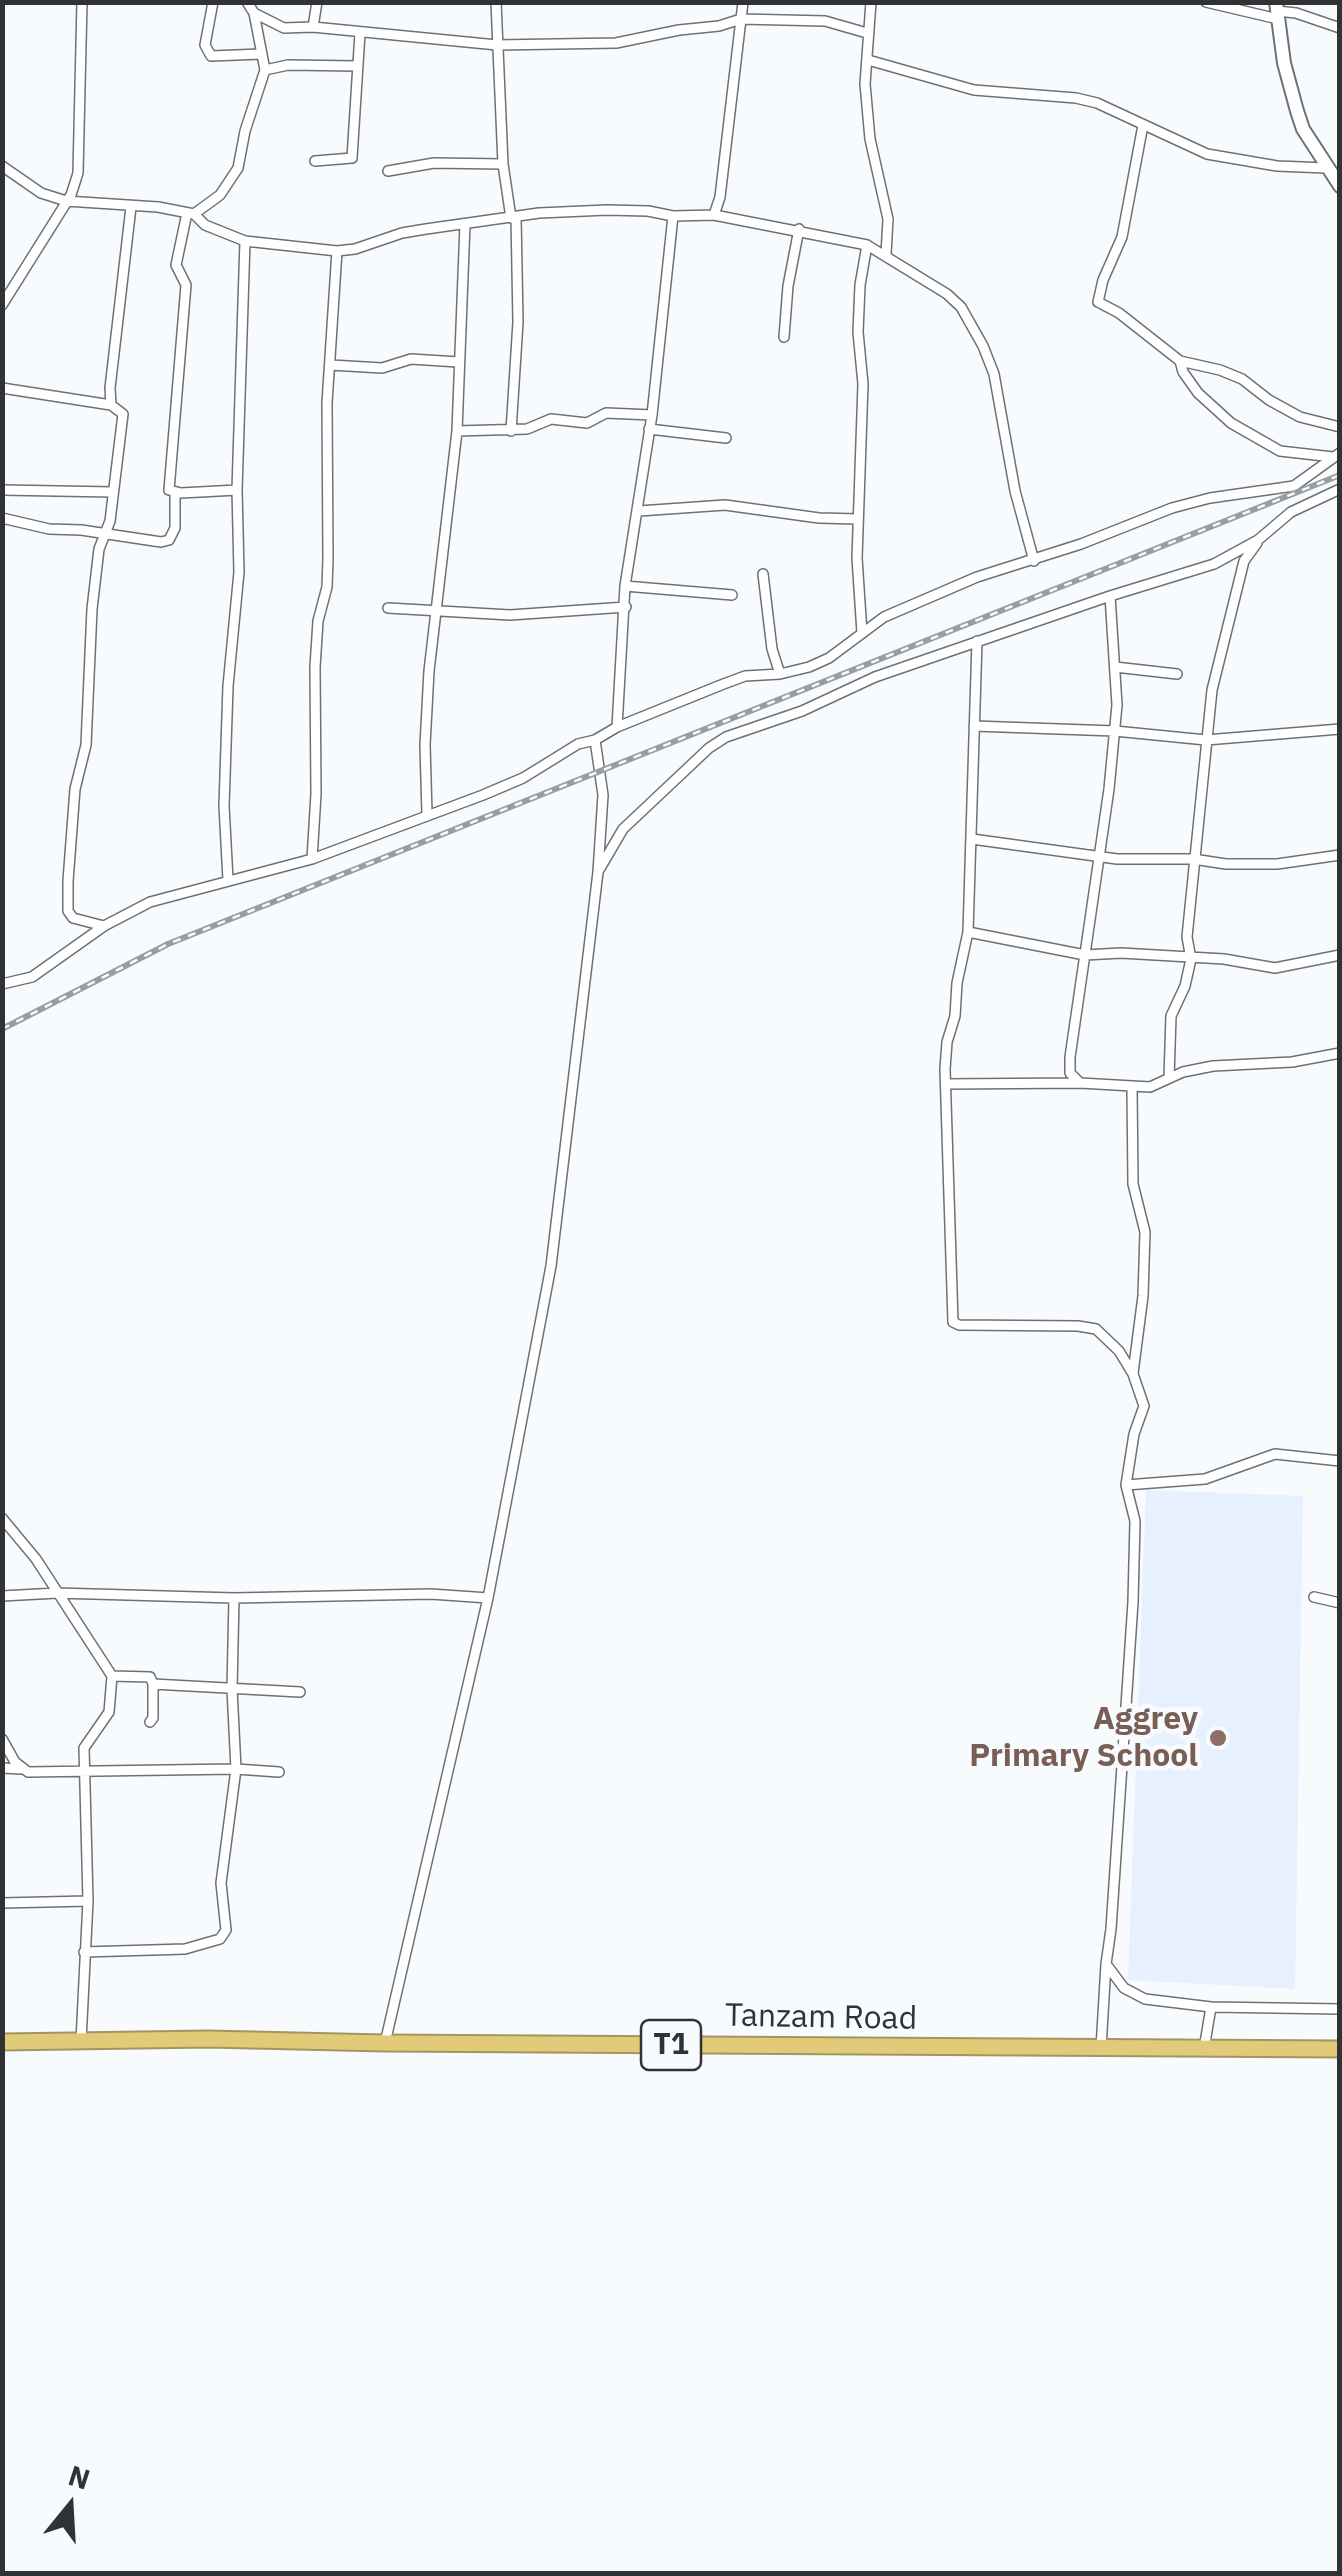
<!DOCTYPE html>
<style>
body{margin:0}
#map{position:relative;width:1342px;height:2576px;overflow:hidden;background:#f8fbfe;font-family:"IBM Plex Sans",sans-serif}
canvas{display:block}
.frame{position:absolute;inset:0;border:5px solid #303235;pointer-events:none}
.north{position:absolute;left:20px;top:2456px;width:100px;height:100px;-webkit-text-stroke:8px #f8fbfe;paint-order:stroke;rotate:18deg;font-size:28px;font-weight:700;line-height:40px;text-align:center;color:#303235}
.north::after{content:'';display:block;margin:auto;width:35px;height:45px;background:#303235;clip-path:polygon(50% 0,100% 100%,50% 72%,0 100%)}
</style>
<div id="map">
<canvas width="1342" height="2576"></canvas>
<div class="frame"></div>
<div class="north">N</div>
</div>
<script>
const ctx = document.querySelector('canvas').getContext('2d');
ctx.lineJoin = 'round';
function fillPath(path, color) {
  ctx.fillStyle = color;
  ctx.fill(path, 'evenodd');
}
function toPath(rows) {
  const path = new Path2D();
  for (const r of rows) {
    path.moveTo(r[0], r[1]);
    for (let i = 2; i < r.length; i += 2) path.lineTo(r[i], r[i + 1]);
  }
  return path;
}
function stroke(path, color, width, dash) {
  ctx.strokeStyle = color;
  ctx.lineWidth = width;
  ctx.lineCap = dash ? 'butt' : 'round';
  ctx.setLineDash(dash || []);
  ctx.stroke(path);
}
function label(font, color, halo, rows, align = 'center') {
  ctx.font = font + ' "IBM Plex Sans",sans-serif';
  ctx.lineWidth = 10;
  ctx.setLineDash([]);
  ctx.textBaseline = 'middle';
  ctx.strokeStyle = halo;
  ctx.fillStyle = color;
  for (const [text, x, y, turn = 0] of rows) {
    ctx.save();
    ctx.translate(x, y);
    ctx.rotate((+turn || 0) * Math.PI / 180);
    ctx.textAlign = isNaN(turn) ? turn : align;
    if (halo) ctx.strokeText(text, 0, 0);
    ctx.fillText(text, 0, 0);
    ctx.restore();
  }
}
const built = toPath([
 [1146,1490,1303,1496,1295,1989,1128,1980]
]);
const street = toPath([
 [213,2,205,45,211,56,261,54],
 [247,2,254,13,284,28,313,27,497,45,616,43,679,30,719,26,741,19,825,21,867,33],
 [496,2,503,164,511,218],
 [871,2,865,84,870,139,888,219,886,254],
 [1206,2,1278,19],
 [1277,11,1296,13,1340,28],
 [313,27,317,2],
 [868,60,974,90,1076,98,1097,103,1207,154,1277,166,1326,168],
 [265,70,288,65,357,66],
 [1143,125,1122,237,1103,280,1098,302,1119,313,1180,361,1220,370,1242,379,1269,400,1300,417,1340,427],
 [315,161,352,158,360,33],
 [2,166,41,193,66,201,158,207,194,214,205,225,245,241,337,251,355,249,402,233,426,229,539,213,607,210,648,211,673,216,714,215,867,245,947,294,961,307,983,346,994,374,1015,491,1034,561],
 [388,171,434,163,503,164],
 [187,213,176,265,186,285,169,490,181,493,237,490],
 [194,214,220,195,238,168,245,131,265,70,254,13],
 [714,215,720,197,743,2],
 [2,305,71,195,78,173,82,2],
 [784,337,788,286,799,229],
 [1180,361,1183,372,1198,393,1231,423,1280,451,1333,457],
 [331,365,382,368,411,359,458,362],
 [2,388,111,405],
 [649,429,726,438],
 [457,431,527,429,551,419,587,423,606,413,652,415],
 [511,431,518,322,516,217],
 [2,490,113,492],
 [639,511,725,505,819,518,858,519],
 [2,518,49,529,81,530,161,542,169,540,175,528,175,492],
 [763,574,772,649,780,674],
 [625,586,732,595],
 [388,608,510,615,626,607],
 [862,633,857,558,863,384,858,332,860,285,867,245],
 [977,641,968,932,957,983,955,1016,947,1042,945,1069,953,1322,959,1325,1078,1326,1096,1329,1119,1351,1133,1374,1144,1406,1134,1434,1126,1485,1135,1521,1133,1602,1111,1929,1106,1964,1124,1988,1145,1999,1211,2007,1340,2009],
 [1115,667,1177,674],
 [974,726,1115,731,1206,740,1340,729],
 [617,727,625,586,652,415,673,216],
 [427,814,425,745,429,671,457,431,465,224],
 [972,839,1117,859,1193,859,1226,864,1277,864,1340,855],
 [312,859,316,794,315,667,318,621,327,587,328,559,327,403,337,251],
 [599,870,623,829,709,748,726,737,802,711,875,677,1110,596,1214,564,1258,540,1291,512,1340,489],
 [228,880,224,806,228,686,239,572,237,490,245,241],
 [104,926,73,918,68,911,68,881,75,789,86,745,92,609,99,549,110,521,123,414,111,405,110,388,131,207],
 [968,932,1085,955,1121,953,1224,959,1275,968,1340,955],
 [2,984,32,977,104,926,150,902,312,859,483,795,523,778,578,744,595,740,617,727,721,685,745,676,780,674,809,667,829,658,884,617,977,577,1081,544,1172,508,1210,498,1294,486,1340,453],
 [1169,1078,1171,1016,1185,986,1191,959,1187,937,1212,690,1244,561,1257,543],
 [1080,1083,1070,1073,1070,1057,1109,789,1117,705,1110,596],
 [946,1084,1080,1083,1150,1087,1183,1072,1213,1066,1292,1062,1340,1053],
 [1132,1088,1133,1184,1145,1232,1143,1296,1133,1373],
 [1126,1485,1205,1479,1275,1454,1340,1461],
 [2,1518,36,1559,112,1676,109,1712,84,1748,88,1901,81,2041],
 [2,1596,57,1593,234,1598,431,1594,488,1598],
 [1314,1597,1340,1603],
 [112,1676,150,1677,153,1684,153,1718,150,1722],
 [153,1684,300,1692],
 [2,1739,15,1762,28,1772,236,1769,279,1772],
 [2,1768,21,1769],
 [2,1903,88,1901],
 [84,1952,185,1949,220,1939,226,1930,221,1883,236,1769,232,1689,234,1598],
 [385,2043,488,1598,551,1266,598,872,603,795,595,740],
 [1101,2048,1106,1964],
 [1204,2049,1211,2007]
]);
const secondary = toPath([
 [1276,2,1284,63,1297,111,1303,129,1340,186]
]);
const highway = toPath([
 [2,2042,208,2039,385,2043,1340,2049]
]);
const rail = toPath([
 [2,1029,168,944,1340,475]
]);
const markers = [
 [1218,1738,10,"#8d6e63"]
];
const shields = [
 [671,2045,60]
];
const shieldNames = [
 ["T1",671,2045]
];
const educationNames = [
 ["Aggrey",1198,1720],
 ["Primary School",1198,1757]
];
const streetNames = [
 ["Tanzam Road",821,2018,1]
];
fillPath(built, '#e6f0fe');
stroke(street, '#6c7177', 12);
stroke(secondary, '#6c7177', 16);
stroke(highway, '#a39561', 19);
stroke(street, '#fff', 9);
stroke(secondary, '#fff', 12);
stroke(highway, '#e1ca78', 15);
stroke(rail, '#9a9da0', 6);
stroke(rail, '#f8fbfe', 2.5, [8]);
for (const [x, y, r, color] of markers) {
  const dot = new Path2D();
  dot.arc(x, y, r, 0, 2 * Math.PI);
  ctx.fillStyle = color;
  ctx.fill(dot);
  stroke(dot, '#f8fbfe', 4);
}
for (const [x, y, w] of shields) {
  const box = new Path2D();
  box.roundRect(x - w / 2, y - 25, w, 50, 8);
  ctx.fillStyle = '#f8fbfe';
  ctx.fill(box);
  stroke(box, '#303235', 2.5);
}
label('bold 30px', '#303235', null, shieldNames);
label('bold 32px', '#785e54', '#f8fbfe', educationNames, 'right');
label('32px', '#303235', '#f8fbfe', streetNames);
</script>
